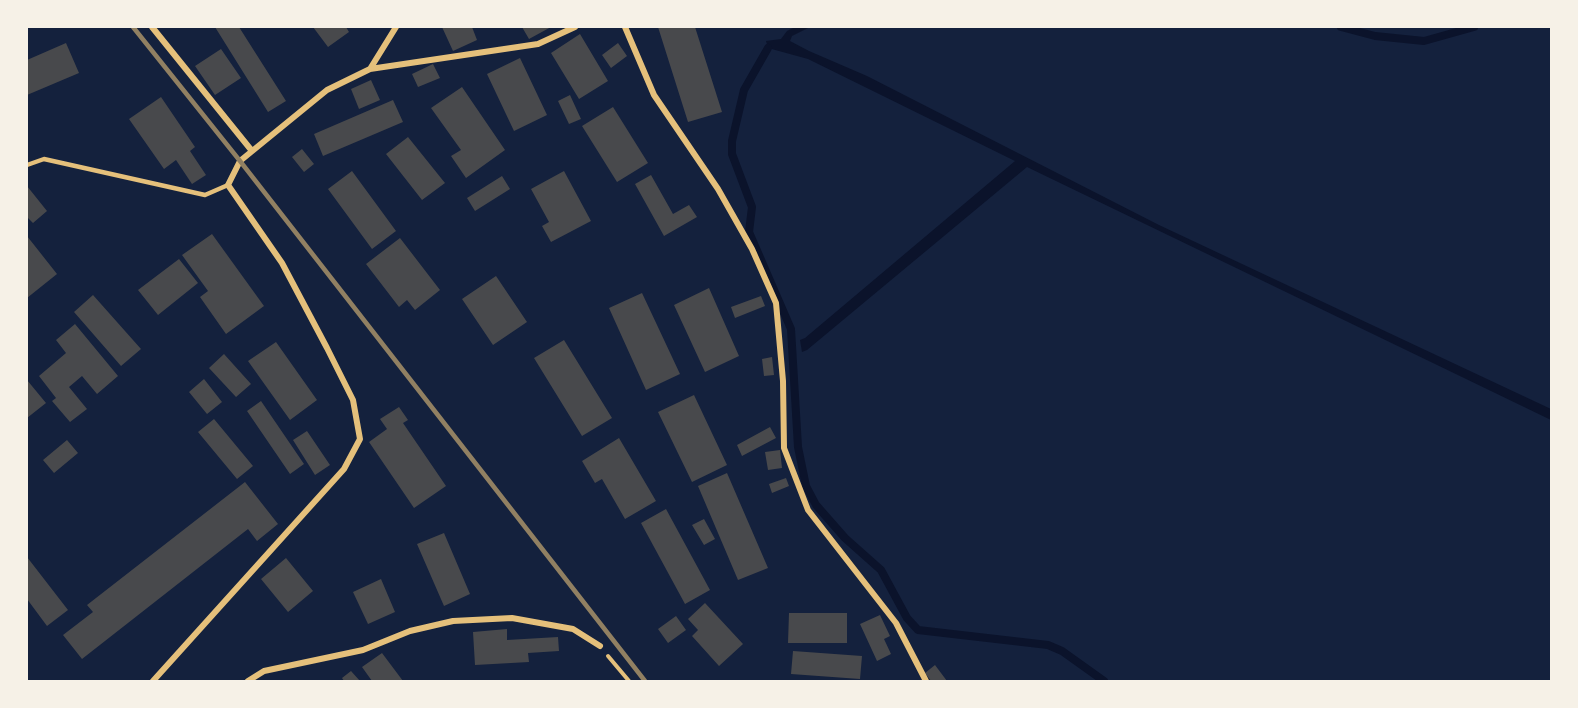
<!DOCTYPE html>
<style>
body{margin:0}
#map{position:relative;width:1578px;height:708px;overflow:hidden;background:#14213d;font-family:"Asap Condensed",sans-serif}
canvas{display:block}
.frame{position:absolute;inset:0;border:28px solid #f6f1e7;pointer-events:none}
</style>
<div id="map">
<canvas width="1578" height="708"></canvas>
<div class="frame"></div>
</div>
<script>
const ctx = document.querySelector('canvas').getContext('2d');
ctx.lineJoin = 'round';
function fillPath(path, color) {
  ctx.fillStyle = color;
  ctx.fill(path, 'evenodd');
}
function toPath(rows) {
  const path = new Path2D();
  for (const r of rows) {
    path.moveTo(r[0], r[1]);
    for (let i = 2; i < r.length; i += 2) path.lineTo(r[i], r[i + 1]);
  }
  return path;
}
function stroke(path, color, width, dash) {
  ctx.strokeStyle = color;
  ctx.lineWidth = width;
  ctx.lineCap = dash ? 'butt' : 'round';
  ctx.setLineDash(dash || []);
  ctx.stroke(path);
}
const water = toPath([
 [795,27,810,27,792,36,790,41,809,51,867,76,1159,225,1551,409,1551,420,1027,167,807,350,802,352,800,340,805,338,1015,161,808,59,768,48,766,41,781,39,787,31]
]);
const stream = toPath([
 [1341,27,1375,36,1424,41,1474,27],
 [768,48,744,90,732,141,732,154,752,207,749,232,791,329,798,447,806,486,816,505,845,538,881,570,907,618,918,630,1048,645,1062,651,1104,681]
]);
const building = toPath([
 [215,27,239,27,286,101,268,112],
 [313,27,346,27,349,32,328,47],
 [442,27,472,27,477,40,453,51],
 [522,27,551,27,529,39],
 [658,27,695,27,722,112,688,122],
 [580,34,608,81,579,99,551,53],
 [66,43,79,73,27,95,27,60],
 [618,43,627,56,611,68,602,55],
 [221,49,241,78,215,95,195,66],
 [520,58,547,115,514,131,487,74],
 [433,64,440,78,418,87,412,74],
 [371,80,380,100,359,109,351,89],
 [462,87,505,150,466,178,451,156,461,150,431,108],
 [570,95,581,119,569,124,558,101],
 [161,97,195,147,190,151,206,175,192,184,176,160,164,169,129,119],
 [393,100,403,122,323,156,314,134],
 [613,107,648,163,617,182,582,126],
 [408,137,445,183,422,200,386,154],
 [302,149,314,164,304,172,292,157],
 [352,171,396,231,372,249,328,189],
 [564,171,591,221,551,242,542,226,549,222,531,189],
 [651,175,673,214,689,205,697,217,664,236,635,184],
 [502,176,510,189,475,211,467,198],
 [27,186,47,211,33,223,27,217],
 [212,234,264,306,226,334,200,297,208,291,182,255],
 [27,236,57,274,27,298],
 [400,238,440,290,415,310,407,300,399,307,366,264],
 [179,259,198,283,158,315,138,290],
 [496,276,527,322,493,345,462,299],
 [709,288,739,356,705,372,674,305],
 [642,293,680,374,646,390,609,308],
 [93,295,141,349,121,366,74,312],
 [761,296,765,306,735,318,731,307],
 [75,324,118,376,97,394,82,376,69,387,87,409,70,422,52,401,56,398,39,376,66,353,56,340],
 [564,340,612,418,582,436,534,358],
 [276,342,317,400,290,420,248,361],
 [224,354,251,384,236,397,209,368],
 [772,357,774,375,764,376,762,359],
 [204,379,222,402,207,414,189,392],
 [27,380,46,403,27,418],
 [694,395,727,465,692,482,658,412],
 [261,401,304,464,290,474,247,411],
 [399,407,408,420,403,423,446,486,414,508,369,442,387,429,380,419],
 [214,419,253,466,237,479,198,432],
 [770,427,776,438,742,456,737,445],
 [307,431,330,465,315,475,293,440],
 [619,438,656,501,625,519,602,479,595,483,582,461],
 [67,440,78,453,54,473,43,460],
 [780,450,782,468,768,470,765,452],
 [727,473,768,568,738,580,698,486],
 [786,478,789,486,772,493,769,484],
 [245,482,278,524,257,541,248,529,82,659,63,635,93,612,87,605],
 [666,509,710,590,685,604,641,523],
 [704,519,715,539,704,545,692,525],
 [444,533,470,594,444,606,417,544],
 [27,557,68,610,47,626,27,599],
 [286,558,313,591,288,612,261,579],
 [381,579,395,612,368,624,353,592],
 [705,603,743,644,719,666,692,636,698,630,688,619],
 [789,613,847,613,847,643,788,643],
 [880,615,890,636,884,639,891,654,877,661,860,624],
 [676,616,686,630,668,643,658,629],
 [507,629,507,640,558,637,559,651,528,653,529,662,475,665,473,632],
 [793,651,862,656,860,679,791,674],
 [382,653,403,681,372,681,362,667],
 [935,665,947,681,931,681,925,673],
 [351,671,360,681,344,681,342,678]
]);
const path = toPath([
 [608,656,629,681]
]);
const service = toPath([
 [27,165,44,159,205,195,228,185]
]);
const minor = toPath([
 [152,27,252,151],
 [625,27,654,95,718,189,752,249,776,303,783,381,784,448,808,510,896,623,926,681],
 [370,69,396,27],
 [153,681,344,469,360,439,353,400,327,348,282,263,228,185,240,161,327,90,370,69,538,44,575,27],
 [248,681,264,671,363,650,410,631,453,621,512,618,573,629,600,646]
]);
const rail = toPath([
 [133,27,240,161,645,681]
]);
fillPath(water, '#0b132b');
stroke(stream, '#0b132b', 8);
fillPath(building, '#48494c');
stroke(path, '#e5c07b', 4);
stroke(service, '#e5c07b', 4.5);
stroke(minor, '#e5c07b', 6);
stroke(rail, '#918062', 4.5);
</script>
